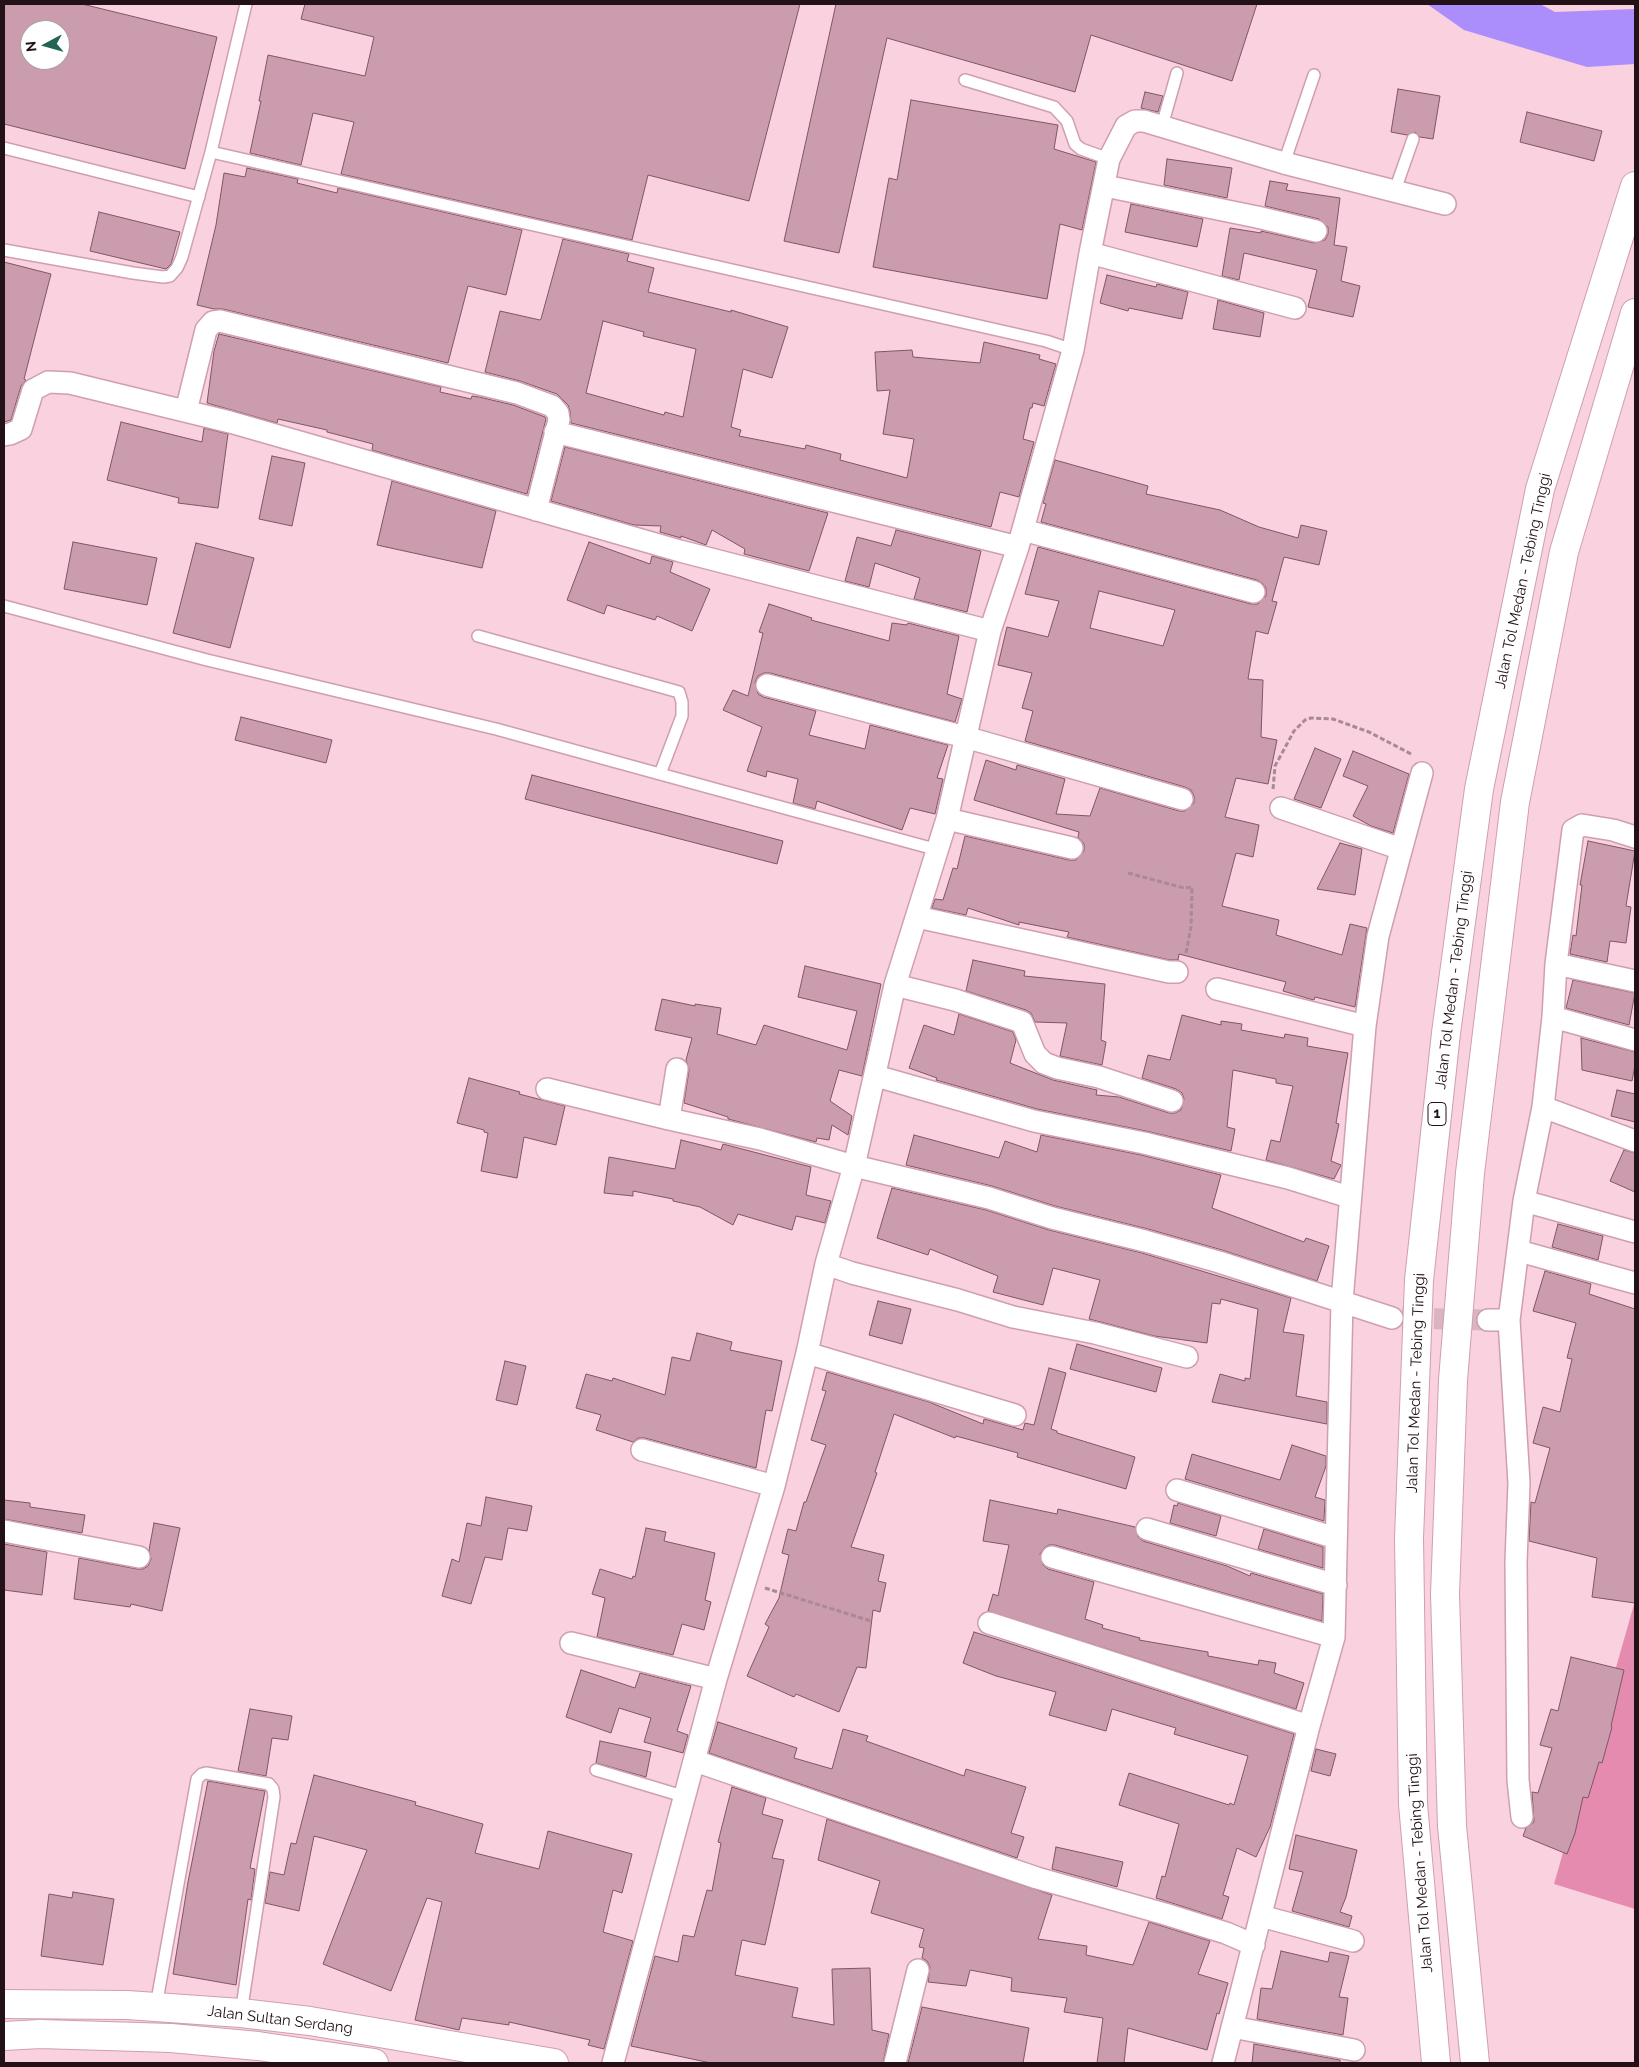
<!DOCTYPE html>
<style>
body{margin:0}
#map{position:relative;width:1639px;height:2067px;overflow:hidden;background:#f9d1df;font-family:Raleway,sans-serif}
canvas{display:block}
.frame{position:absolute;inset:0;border:5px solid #221117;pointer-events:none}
.north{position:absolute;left:20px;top:20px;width:50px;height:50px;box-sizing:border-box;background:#fff;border:1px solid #a7a0a2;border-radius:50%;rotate:264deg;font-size:14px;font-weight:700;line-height:20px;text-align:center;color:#221117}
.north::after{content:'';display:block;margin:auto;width:18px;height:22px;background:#226555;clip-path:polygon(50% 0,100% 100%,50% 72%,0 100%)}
</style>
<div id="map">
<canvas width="1639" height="2067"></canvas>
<div class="frame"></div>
<div class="north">N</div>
</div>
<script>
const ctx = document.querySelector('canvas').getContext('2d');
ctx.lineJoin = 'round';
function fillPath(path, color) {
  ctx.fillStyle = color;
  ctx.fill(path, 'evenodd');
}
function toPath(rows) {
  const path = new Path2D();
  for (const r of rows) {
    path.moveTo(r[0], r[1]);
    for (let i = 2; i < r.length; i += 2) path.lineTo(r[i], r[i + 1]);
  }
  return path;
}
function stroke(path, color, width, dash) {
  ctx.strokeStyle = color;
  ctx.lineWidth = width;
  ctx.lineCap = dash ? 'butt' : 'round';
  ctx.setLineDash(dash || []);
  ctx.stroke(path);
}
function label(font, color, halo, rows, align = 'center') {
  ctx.font = font + ' Raleway,sans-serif';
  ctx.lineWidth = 4;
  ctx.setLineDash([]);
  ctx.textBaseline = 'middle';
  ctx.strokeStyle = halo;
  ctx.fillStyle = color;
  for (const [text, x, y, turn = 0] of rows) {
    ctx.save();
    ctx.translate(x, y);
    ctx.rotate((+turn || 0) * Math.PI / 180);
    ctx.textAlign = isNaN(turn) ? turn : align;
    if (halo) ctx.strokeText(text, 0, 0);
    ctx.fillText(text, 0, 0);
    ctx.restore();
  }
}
const green = toPath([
 [1635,1601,1635,1909,1554,1884]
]);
const water = toPath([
 [1427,4,1540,4,1555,12,1635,9,1635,64,1587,67,1464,30]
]);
const building = toPath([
 [4,4,82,4,217,37,185,169,4,124,4,4],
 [30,30,60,30,60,60,30,60,30,30],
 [305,4,800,4,749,201,648,175,632,240,341,174,354,122,313,113,301,165,250,153,261,101,259,101,268,55,365,76,374,37,301,19,305,4],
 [836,4,1257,4,1232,81,1091,35,1075,92,887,38,839,253,784,241,836,4],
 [1398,89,1440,96,1433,139,1420,137,1415,132,1407,135,1391,132,1398,89],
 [1145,92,1163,96,1158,112,1141,108,1145,92],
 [911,100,1058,125,1054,149,1096,162,1082,230,1060,224,1047,299,873,267,889,178,897,180,911,100],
 [1527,112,1602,131,1594,161,1520,142,1527,112],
 [1167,159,1232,168,1227,198,1164,185,1167,159],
 [247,168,298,179,297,183,337,193,338,188,522,230,506,295,468,286,448,363,223,309,214,309,197,305,216,225,224,173,245,177,247,168],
 [1270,181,1288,184,1286,190,1340,198,1334,245,1347,247,1341,281,1360,286,1353,317,1308,307,1317,270,1244,253,1239,280,1222,276,1230,228,1261,233,1261,231,1314,243,1325,240,1328,234,1328,227,1319,219,1265,206,1270,181],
 [1131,204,1203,219,1197,247,1125,232,1131,204],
 [99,212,180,232,171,264,166,269,90,251,99,212],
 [563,239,629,254,627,261,654,268,648,292,731,312,731,310,788,327,772,378,743,369,731,427,741,430,739,436,805,449,806,445,841,454,840,460,907,478,914,439,883,434,890,390,877,391,875,352,912,350,913,357,980,363,984,342,1040,355,1039,359,1056,364,1044,406,1033,403,1032,408,1030,408,1023,439,1034,442,1019,497,1000,492,991,527,571,423,570,411,568,405,557,394,520,381,485,372,500,311,540,320,541,319,563,239],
 [603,321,644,332,643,336,696,349,683,417,665,412,664,415,586,393,603,321],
 [4,262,51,274,24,379,26,380,21,386,11,420,4,422,4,262],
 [1107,275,1156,287,1157,284,1188,292,1182,319,1129,308,1128,311,1100,303,1107,275],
 [1218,300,1264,313,1260,337,1213,329,1218,300],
 [219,334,441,387,440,392,471,399,472,396,479,397,513,405,545,417,546,419,527,494,372,450,373,444,327,432,327,430,278,419,277,423,207,403,214,351,219,334],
 [121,422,202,442,204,428,228,434,218,508,178,503,179,498,107,480,121,422],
 [565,447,828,513,809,571,744,554,745,549,712,530,706,545,681,536,681,538,660,532,661,526,634,525,551,501,565,447],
 [272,456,305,463,292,526,259,519,272,456],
 [1055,460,1148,486,1146,494,1220,510,1259,527,1298,538,1301,525,1327,531,1319,565,1284,557,1272,601,1277,602,1268,634,1256,631,1248,679,1263,680,1261,737,1277,740,1268,784,1236,778,1225,817,1259,825,1253,857,1236,853,1222,906,1279,920,1276,935,1342,955,1350,924,1367,928,1355,1007,1315,997,1314,1000,1310,999,1283,991,1286,982,1179,954,1178,960,1170,960,1067,937,1069,932,1019,922,1019,925,968,908,966,915,932,908,935,899,943,900,953,868,957,869,965,836,1069,860,1076,860,1084,851,1084,844,1078,837,1079,832,974,800,986,760,1016,770,1017,765,1065,779,1056,814,1090,816,1100,788,1179,811,1185,811,1194,803,1194,796,1191,790,1185,787,1025,741,1033,711,1022,708,1032,673,998,665,1007,627,1048,637,1059,601,1025,594,1038,547,1251,604,1258,604,1266,596,1266,588,1262,583,1257,580,1041,522,1046,504,1043,503,1055,460],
 [1099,591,1175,610,1163,646,1090,628,1099,591],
 [392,481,496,511,482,568,377,545,392,481],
 [896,530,981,551,967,612,914,599,920,578,875,563,869,587,845,581,857,537,891,546,896,530],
 [73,542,157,558,147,605,64,589,73,542],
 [589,542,650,564,652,556,673,562,670,572,710,589,692,631,657,616,655,620,607,605,604,614,567,600,589,542],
 [196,543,254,558,230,648,173,633,196,543],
 [769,604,812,618,811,620,889,641,892,623,907,625,908,623,959,636,947,694,962,699,955,722,770,673,764,673,758,676,755,682,758,694,763,697,816,711,809,735,865,749,870,725,948,745,937,778,943,779,935,814,910,808,902,830,817,801,815,809,793,803,798,779,767,771,766,777,747,771,762,727,723,710,733,690,748,696,763,633,759,632,769,604],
 [241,717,332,740,326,763,235,740,241,717],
 [1315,748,1341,759,1321,808,1294,799,1315,748],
 [1353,751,1409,774,1393,833,1371,826,1353,816,1368,786,1343,776,1353,751],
 [532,775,783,841,777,864,525,799,532,775],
 [1588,841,1635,851,1626,906,1631,907,1626,943,1610,941,1607,962,1570,954,1573,935,1576,936,1582,885,1580,885,1588,841],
 [1340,843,1362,849,1355,895,1317,889,1340,843],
 [973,960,1025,971,1024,976,1105,984,1101,1040,1106,1042,1102,1065,1060,1056,1067,1023,1035,1022,1031,1013,1026,1010,966,991,973,960],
 [805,966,881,984,862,1076,839,1070,830,1101,852,1116,848,1135,832,1125,829,1140,817,1138,816,1142,728,1119,728,1117,684,1103,689,1070,686,1060,692,1038,655,1030,662,999,695,1006,695,1004,721,1008,717,1034,756,1045,764,1025,847,1050,857,1011,798,997,805,966],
 [1573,980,1635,993,1629,1025,1566,1008,1573,980],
 [959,1014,1013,1032,1016,1040,1010,1063,1053,1080,1097,1090,1096,1095,1119,1097,1169,1113,1175,1113,1181,1110,1184,1099,1182,1093,1176,1089,1142,1078,1148,1055,1170,1060,1182,1015,1221,1025,1221,1021,1242,1024,1241,1030,1284,1038,1285,1034,1308,1038,1307,1046,1348,1053,1336,1123,1339,1124,1331,1161,1341,1165,1334,1179,1266,1160,1271,1140,1280,1142,1293,1086,1276,1083,1276,1079,1233,1070,1227,1127,1235,1129,1231,1151,1146,1131,1037,1109,936,1080,937,1078,909,1068,924,1025,954,1035,959,1014],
 [1581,1038,1635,1052,1635,1065,1632,1081,1582,1070,1581,1038],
 [469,1078,520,1092,519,1094,565,1106,556,1145,524,1137,517,1178,481,1171,488,1133,484,1132,484,1130,457,1123,469,1078],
 [1617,1090,1635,1094,1635,1122,1611,1116,1617,1090],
 [914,1135,999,1158,1005,1141,1037,1152,1041,1135,1141,1155,1221,1175,1212,1208,1304,1242,1306,1238,1329,1246,1317,1281,1222,1250,1148,1229,1055,1206,992,1186,906,1165,914,1135],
 [681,1140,721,1150,723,1144,811,1167,806,1195,831,1201,825,1223,796,1216,792,1230,738,1214,733,1225,700,1207,673,1201,673,1199,633,1191,633,1196,604,1193,609,1157,675,1169,681,1140],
 [1624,1150,1635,1153,1635,1192,1610,1181,1624,1150],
 [892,1188,986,1210,1049,1230,1142,1253,1291,1298,1283,1332,1304,1335,1296,1396,1327,1402,1327,1424,1212,1402,1220,1374,1245,1381,1245,1378,1250,1379,1258,1309,1221,1299,1220,1304,1212,1303,1207,1343,1154,1336,1089,1319,1100,1280,1053,1268,1043,1305,993,1292,998,1276,930,1249,928,1255,877,1238,892,1188],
 [1558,1224,1603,1236,1598,1260,1552,1247,1558,1224],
 [1545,1271,1591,1284,1589,1294,1635,1309,1635,1603,1592,1597,1597,1558,1529,1541,1531,1502,1535,1503,1550,1448,1533,1443,1543,1407,1560,1412,1572,1359,1567,1358,1576,1323,1533,1311,1545,1271],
 [878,1301,911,1309,902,1344,869,1335,878,1301],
 [697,1333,732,1342,730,1350,782,1361,772,1411,766,1410,756,1468,645,1438,638,1438,633,1442,596,1430,601,1415,576,1408,586,1374,612,1381,613,1378,665,1395,672,1357,690,1361,697,1333],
 [1077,1344,1162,1368,1156,1392,1070,1369,1077,1344],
 [505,1361,526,1366,517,1405,496,1400,505,1361],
 [1049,1368,1066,1373,1051,1429,1057,1431,1057,1433,1135,1457,1126,1489,1017,1457,1018,1453,956,1436,955,1438,894,1414,875,1472,877,1473,851,1547,884,1555,878,1581,886,1583,880,1612,873,1610,866,1668,857,1667,839,1712,796,1694,794,1697,747,1676,769,1627,765,1624,779,1598,789,1555,782,1553,788,1529,796,1531,804,1502,806,1502,826,1445,811,1440,826,1391,822,1390,827,1372,929,1402,983,1424,984,1419,1023,1430,1025,1423,1034,1425,1049,1368],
 [1292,1445,1326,1456,1326,1466,1315,1497,1325,1500,1324,1521,1185,1479,1192,1454,1280,1480,1292,1445],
 [486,1497,532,1506,527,1531,508,1528,502,1560,485,1557,471,1604,442,1596,452,1559,459,1562,467,1523,481,1526,486,1497],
 [4,1500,30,1503,30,1507,85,1515,82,1533,4,1519,4,1500],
 [990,1500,1057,1514,1058,1509,1135,1527,1138,1537,1143,1541,1227,1566,1250,1576,1251,1573,1323,1594,1322,1621,1055,1545,1049,1545,1044,1548,1040,1554,1043,1565,1048,1569,1094,1582,1085,1619,1103,1625,1102,1628,1140,1638,1139,1640,1208,1652,1208,1656,1258,1665,1259,1660,1276,1663,1274,1673,1304,1683,1296,1709,988,1611,993,1594,998,1596,1009,1545,983,1541,990,1500],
 [1178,1503,1221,1516,1216,1536,1170,1523,1174,1505,1177,1506,1178,1503],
 [154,1523,180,1528,162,1611,131,1604,130,1607,74,1599,79,1558,137,1569,143,1569,148,1566,151,1559,149,1550,154,1523],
 [646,1528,666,1532,664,1541,715,1553,705,1600,711,1602,704,1630,682,1624,673,1655,597,1637,605,1598,592,1594,600,1569,632,1579,633,1576,635,1577,646,1528],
 [1264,1529,1323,1547,1323,1568,1258,1549,1264,1529],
 [4,1544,47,1552,42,1595,4,1590,4,1544],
 [974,1632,1294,1734,1270,1827,1256,1857,1237,1848,1223,1895,1229,1897,1222,1919,1156,1898,1162,1876,1165,1877,1179,1824,1119,1805,1129,1773,1229,1805,1230,1803,1234,1805,1248,1756,1174,1734,1176,1728,1112,1709,1106,1731,1049,1715,1056,1692,996,1676,963,1663,974,1632],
 [1571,1657,1624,1670,1611,1726,1612,1727,1602,1763,1599,1762,1588,1798,1583,1797,1575,1833,1567,1854,1523,1836,1526,1828,1534,1822,1532,1792,1538,1793,1552,1748,1540,1745,1551,1709,1558,1711,1571,1657],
 [581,1670,635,1688,640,1673,691,1686,677,1731,688,1735,683,1753,644,1742,651,1718,619,1708,611,1733,566,1717,581,1670],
 [250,1709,292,1716,288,1740,272,1738,266,1776,238,1771,250,1709],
 [718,1722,797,1748,794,1758,832,1769,843,1729,868,1736,866,1741,964,1776,966,1769,1026,1787,1011,1833,1024,1837,1017,1858,709,1753,718,1722],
 [600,1741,651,1752,646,1777,596,1763,600,1741],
 [1316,1749,1336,1754,1330,1776,1311,1771,1316,1749],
 [314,1775,416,1802,415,1805,483,1824,475,1853,539,1869,548,1831,632,1854,622,1893,613,1890,603,1932,633,1941,604,2049,588,2045,590,2040,509,2022,509,2025,462,2018,459,2030,415,2020,442,1902,427,1898,391,1991,323,1964,367,1850,314,1836,299,1911,265,1903,270,1872,284,1875,291,1843,296,1844,314,1775],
 [208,1781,265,1791,250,1868,255,1869,251,1900,248,1899,236,1985,173,1974,188,1882,208,1781],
 [732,1787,766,1798,762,1814,783,1820,772,1858,784,1860,765,1945,742,1940,735,1975,798,1988,792,2017,834,2025,832,1969,870,1968,872,2030,889,2034,883,2063,711,2063,631,2046,655,1956,678,1962,683,1935,694,1937,707,1890,712,1891,721,1843,718,1842,732,1787],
 [827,1819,1052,1895,1038,1939,1087,1946,1086,1955,1133,1965,1149,1922,1210,1941,1198,1974,1228,1983,1219,2014,1217,2013,1207,2050,1128,2028,1124,2063,1097,2063,1103,2018,1064,2012,1067,1998,1011,1991,1012,1978,970,1970,966,1986,928,1982,930,1967,927,1961,922,1958,924,1948,919,1947,924,1929,871,1913,880,1881,818,1860,827,1819],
 [1296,1835,1357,1850,1346,1897,1340,1912,1352,1916,1349,1927,1292,1911,1303,1872,1289,1869,1296,1835],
 [1056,1847,1123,1862,1117,1887,1052,1869,1056,1847],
 [73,1892,114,1899,103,1965,41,1956,49,1894,72,1898,73,1892],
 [1281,1951,1328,1962,1330,1952,1349,1956,1339,1997,1348,1998,1343,2035,1257,2019,1261,1988,1272,1989,1281,1951],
 [922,2007,1029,2028,1023,2063,908,2063,922,2007],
 [1254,2044,1340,2060,1340,2063,1252,2063,1254,2044]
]);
const streetTunnel = toPath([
 [1402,1318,1488,1320]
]);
const path = toPath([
 [1273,789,1275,766,1294,731,1305,720,1311,718,1333,719,1369,732,1413,755],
 [1128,873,1184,888,1192,887,1191,927,1186,953],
 [765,1588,871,1621]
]);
const lane = toPath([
 [965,80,1054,107,1067,121,1075,144,1081,149,1109,159],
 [1162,126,1177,73],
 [4,148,199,197],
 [211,152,1046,341,1073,350],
 [1284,163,1314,75],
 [1395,190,1413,139],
 [4,250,133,273,163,277,170,276,177,268,182,257,211,152,246,4],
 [4,606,207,660,496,729,660,774,682,716,682,702,679,692,478,636],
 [660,774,938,850],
 [596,1770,686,1797],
 [156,2006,197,1779,202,1774,206,1773,269,1784,273,1789,274,1797,241,2013]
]);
const street = toPath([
 [1105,186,1257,217,1316,231],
 [1090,253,1295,308],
 [186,411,206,330,213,322,220,321,517,393,552,406,558,413,559,420,536,510],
 [555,432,1018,547],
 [4,435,10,434,21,429,33,390,48,382,70,383,230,422,680,551,990,631],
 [1023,530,1254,592],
 [767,685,965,737,1182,799],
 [1281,808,1401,849],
 [947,819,1072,848],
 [917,917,1169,972,1177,972],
 [1556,964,1635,981],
 [895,985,955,1000,1022,1022,1035,1054,1044,1063,1057,1068,1099,1077,1172,1101],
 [1217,989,1365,1026],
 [1553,1017,1635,1040],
 [677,1069,669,1119,760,1139,854,1166,989,1198,1052,1218,1145,1241,1219,1262,1392,1318],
 [876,1076,1034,1121,1144,1143,1288,1178,1349,1197],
 [547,1089,669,1119],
 [1543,1107,1635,1141],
 [1524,1201,1635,1232],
 [1519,1251,1635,1283],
 [826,1264,852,1273,958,1300,1013,1317,1095,1333,1187,1357],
 [1488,1320,1509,1320],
 [807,1353,1015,1415],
 [642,1450,774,1486],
 [1177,1490,1336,1538],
 [1147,1529,1336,1585],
 [4,1531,139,1557],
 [1052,1557,1334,1637],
 [989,1623,1309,1726],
 [571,1643,716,1679],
 [695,1761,1037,1878,1165,1914,1226,1933,1254,1945],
 [1522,1817,1518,1780,1516,1562,1519,1483,1509,1320,1524,1201,1543,1107,1553,1017,1556,964,1573,830,1582,825,1613,830,1635,837],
 [1261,1916,1353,1941],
 [1232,2027,1354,2050],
 [613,2063,716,1679,774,1486,807,1353,826,1264,854,1166,895,985,947,819,990,631,1018,547,1073,350,1090,253,1109,159,1126,126,1135,121,1144,121,1284,163,1445,204],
 [895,2063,918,1970],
 [1223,2063,1309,1726,1334,1637,1342,1301,1365,1026,1378,936,1422,773]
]);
const highway = toPath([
 [4,2004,127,2005,241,2013,310,2021,554,2063],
 [4,2036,40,2034,171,2038,258,2046,374,2063],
 [1436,2063,1413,1804,1409,1538,1419,1280,1446,1033,1479,789,1540,489,1635,186],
 [1475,2063,1452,1826,1445,1594,1453,1380,1470,1173,1515,802,1564,552,1635,313]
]);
const shields = [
 [1437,1114,18]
];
const shieldNames = [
 ["1",1437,1114]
];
const streetNames = [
 ["Jalan Tol Medan - Tebing Tinggi",1523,581,-78],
 ["Jalan Tol Medan - Tebing Tinggi",1454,980,-83],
 ["Jalan Tol Medan - Tebing Tinggi",1416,1383,-88],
 ["Jalan Tol Medan - Tebing Tinggi",1420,1863,-94],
 ["Jalan Sultan Serdang",280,2020,7]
];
fillPath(green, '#e58bb0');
fillPath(water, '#ac8dfc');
fillPath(building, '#cb9cae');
stroke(building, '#805566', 1);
stroke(streetTunnel, '#d9b4c1', 21, [21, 11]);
stroke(lane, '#cf9fb1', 14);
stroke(street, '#cf9fb1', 24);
stroke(highway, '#cf9fb1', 30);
stroke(path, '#a88994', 3, [5, 2.5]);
stroke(lane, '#fff', 11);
stroke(street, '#fff', 21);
stroke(highway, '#fff', 28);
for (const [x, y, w] of shields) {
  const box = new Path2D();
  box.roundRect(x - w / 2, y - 11.5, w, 23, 4);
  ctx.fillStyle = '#fff';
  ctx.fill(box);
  stroke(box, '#221117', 1);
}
label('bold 14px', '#221117', null, shieldNames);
label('15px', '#221117', '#fff', streetNames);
</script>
